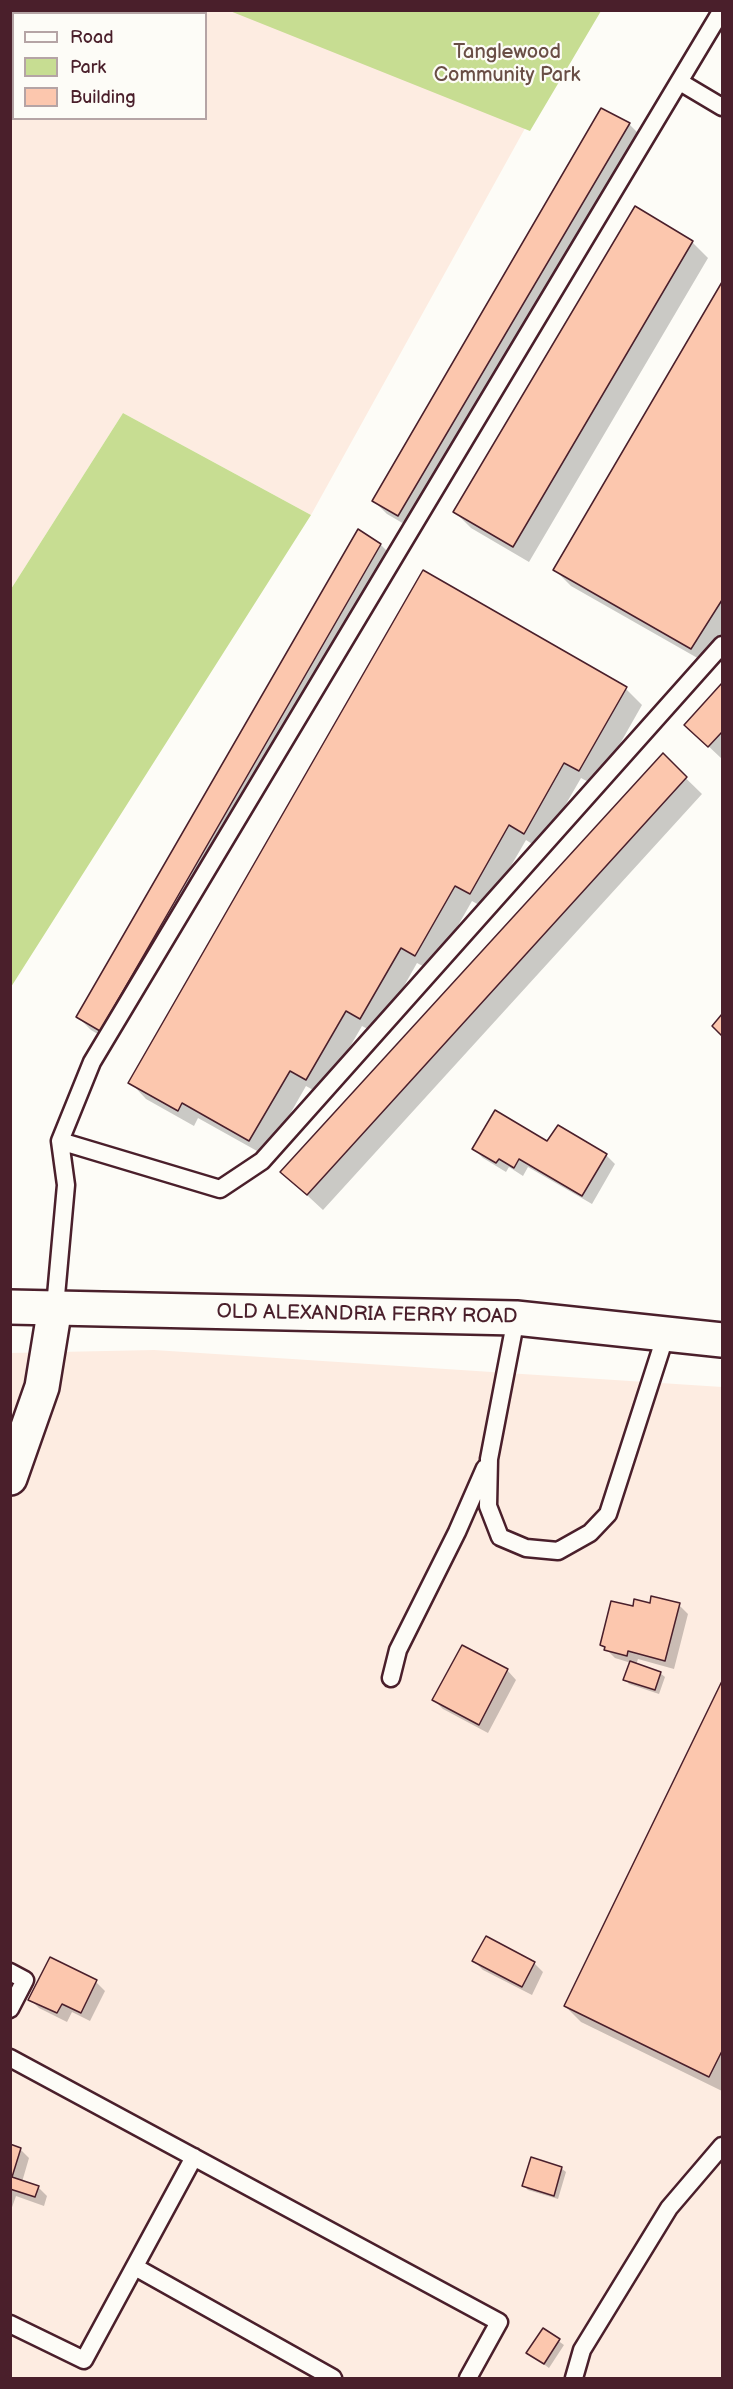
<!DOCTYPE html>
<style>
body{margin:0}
#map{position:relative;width:733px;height:2389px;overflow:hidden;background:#fdfcf7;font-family:"Balsamiq Sans",sans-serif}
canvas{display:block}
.frame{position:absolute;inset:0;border:12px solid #4a1f2b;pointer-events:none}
.legend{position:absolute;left:12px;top:12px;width:195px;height:108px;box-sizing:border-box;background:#fdfcf7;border:2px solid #b5a4a5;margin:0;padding:8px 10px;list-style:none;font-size:18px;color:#4a1f2b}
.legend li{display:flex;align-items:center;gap:12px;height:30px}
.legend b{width:30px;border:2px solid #b5a4a5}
</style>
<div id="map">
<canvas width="733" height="2389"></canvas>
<div class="frame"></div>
<ul class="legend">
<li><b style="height:8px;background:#fdfcf7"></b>Road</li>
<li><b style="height:16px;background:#c7dd92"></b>Park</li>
<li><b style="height:16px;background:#fcc7ae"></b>Building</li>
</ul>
</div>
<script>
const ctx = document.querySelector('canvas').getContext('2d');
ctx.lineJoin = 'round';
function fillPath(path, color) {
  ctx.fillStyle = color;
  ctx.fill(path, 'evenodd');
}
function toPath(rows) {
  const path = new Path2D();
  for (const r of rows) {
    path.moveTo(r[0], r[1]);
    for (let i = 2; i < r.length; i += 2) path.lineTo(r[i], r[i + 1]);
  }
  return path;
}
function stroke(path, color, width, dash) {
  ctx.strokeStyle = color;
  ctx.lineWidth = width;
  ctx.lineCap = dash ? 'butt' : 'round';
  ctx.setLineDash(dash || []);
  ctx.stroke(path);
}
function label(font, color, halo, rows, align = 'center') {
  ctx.font = font + ' "Balsamiq Sans",sans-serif';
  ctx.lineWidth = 4.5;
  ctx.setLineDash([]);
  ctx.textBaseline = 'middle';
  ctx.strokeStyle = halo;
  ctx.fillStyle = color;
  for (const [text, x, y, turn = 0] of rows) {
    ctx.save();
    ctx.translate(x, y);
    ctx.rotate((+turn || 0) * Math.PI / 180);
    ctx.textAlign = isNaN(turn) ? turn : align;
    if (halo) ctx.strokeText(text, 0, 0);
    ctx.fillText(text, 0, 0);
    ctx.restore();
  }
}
const built = toPath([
 [11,11,324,11,549,85,311,515,123,413,11,589],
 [14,14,206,14,206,118,14,118],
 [154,1350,722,1387,722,2378,11,2378,10,1353]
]);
const green = toPath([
 [230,11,601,11,530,131],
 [123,413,311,515,11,987,11,589]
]);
const shadow = toPath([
 [629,124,642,137,411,528,387,514,374,501],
 [692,242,708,258,529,562,471,528,455,512],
 [722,284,722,641,708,664,571,586,555,570],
 [358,532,381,545,394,558,113,1043,91,1030,78,1017],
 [424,572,626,689,642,705,596,786,581,778,540,849,526,840,486,909,472,901,432,971,417,963,377,1034,362,1026,322,1095,306,1086,266,1156,198,1118,194,1126,146,1099,130,1082],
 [722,685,722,759,686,725],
 [663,756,702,794,323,1210,282,1172],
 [548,1143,606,1155,615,1164,592,1204,528,1167,523,1176,509,1167,506,1172,483,1158,474,1149],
 [651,1605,679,1605,688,1614,674,1669,638,1659,636,1665,660,1673,665,1677,659,1694,629,1684,625,1679,631,1663,615,1658,602,1645,634,1608],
 [507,1670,516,1680,488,1733,443,1709,434,1700],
 [722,1684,722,2091,581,2022,565,2006],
 [474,1961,534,1963,543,1972,532,1995,483,1970],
 [96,1982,105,1991,90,2021,72,2012,67,2022,39,2008,30,1999],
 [10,2146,20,2149,29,2158,22,2182,38,2187,47,2196,44,2206,16,2196,10,2213],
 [561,2168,566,2172,558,2199,528,2190,524,2186],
 [543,2330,564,2345,549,2368,528,2353]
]);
const building = toPath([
 [601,108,630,123,398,516,372,501,601,108],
 [635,206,693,241,513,547,453,512,635,206],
 [722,282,722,600,691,649,553,570,722,282],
 [358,529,381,544,100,1031,76,1017,358,529],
 [423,570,627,687,579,771,564,763,524,834,509,825,470,894,455,886,415,956,401,948,360,1019,346,1011,306,1080,290,1071,249,1141,182,1103,178,1111,128,1083,423,570],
 [722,683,722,732,708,747,684,725,722,683],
 [663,753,687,777,307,1195,280,1172,663,753],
 [722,1014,722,1036,712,1026,722,1014],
 [495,1110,547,1141,558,1125,607,1154,582,1196,519,1159,514,1168,499,1159,496,1163,472,1149,495,1110],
 [651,1596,680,1603,665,1661,628,1651,627,1656,604,1650,605,1647,600,1645,611,1601,633,1606,634,1599,650,1603,651,1596],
 [462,1645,508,1669,479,1725,432,1700,462,1645],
 [630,1661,661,1672,655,1690,623,1680,630,1661],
 [722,1681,722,2051,709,2077,564,2006,722,1681],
 [486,1936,535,1962,522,1987,472,1961,486,1936],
 [50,1957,97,1980,81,2013,62,2004,57,2013,28,2000,50,1957],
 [10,2144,21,2148,12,2177,39,2186,35,2197,10,2189,10,2144],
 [531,2157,562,2167,554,2196,522,2186,531,2157],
 [543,2328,560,2339,544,2364,526,2353,543,2328]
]);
const lane = toPath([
 [680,82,722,107],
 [60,1141,220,1189,262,1161,722,645],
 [55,1307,66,1185,60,1141,92,1062,722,10],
 [516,1318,489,1459,488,1506,500,1537,526,1548,558,1551,590,1533,608,1514,666,1334],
 [391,1678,398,1650,457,1532,485,1468],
 [10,1972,25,1980,10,2009],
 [10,2058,499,2322,468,2378],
 [135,2267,333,2378],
 [10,2324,84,2360,194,2157],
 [574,2378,582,2350,669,2208,722,2146]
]);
const street = toPath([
 [10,1478,42,1387,55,1307]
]);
const secondary = toPath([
 [10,1307,516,1318,722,1340]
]);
const parkNames = [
 ["Tanglewood",507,53],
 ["Community Park",507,76]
];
const streetNames = [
 ["OLD ALEXANDRIA FERRY ROAD",367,1315,1]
];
fillPath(built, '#fdece1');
fillPath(green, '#c7dd92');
fillPath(shadow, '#0003');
fillPath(building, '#fcc7ae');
stroke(building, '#4a1f2b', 1.5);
stroke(lane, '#4a1f2b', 21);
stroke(street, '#4a1f2b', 38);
stroke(secondary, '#4a1f2b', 38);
stroke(lane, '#fdfcf7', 16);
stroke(street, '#fdfcf7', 33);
stroke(secondary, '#fdfcf7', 33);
label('20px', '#694e45', '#fdfcf7', parkNames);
label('20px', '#4a1f2b', '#fdfcf7', streetNames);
</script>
